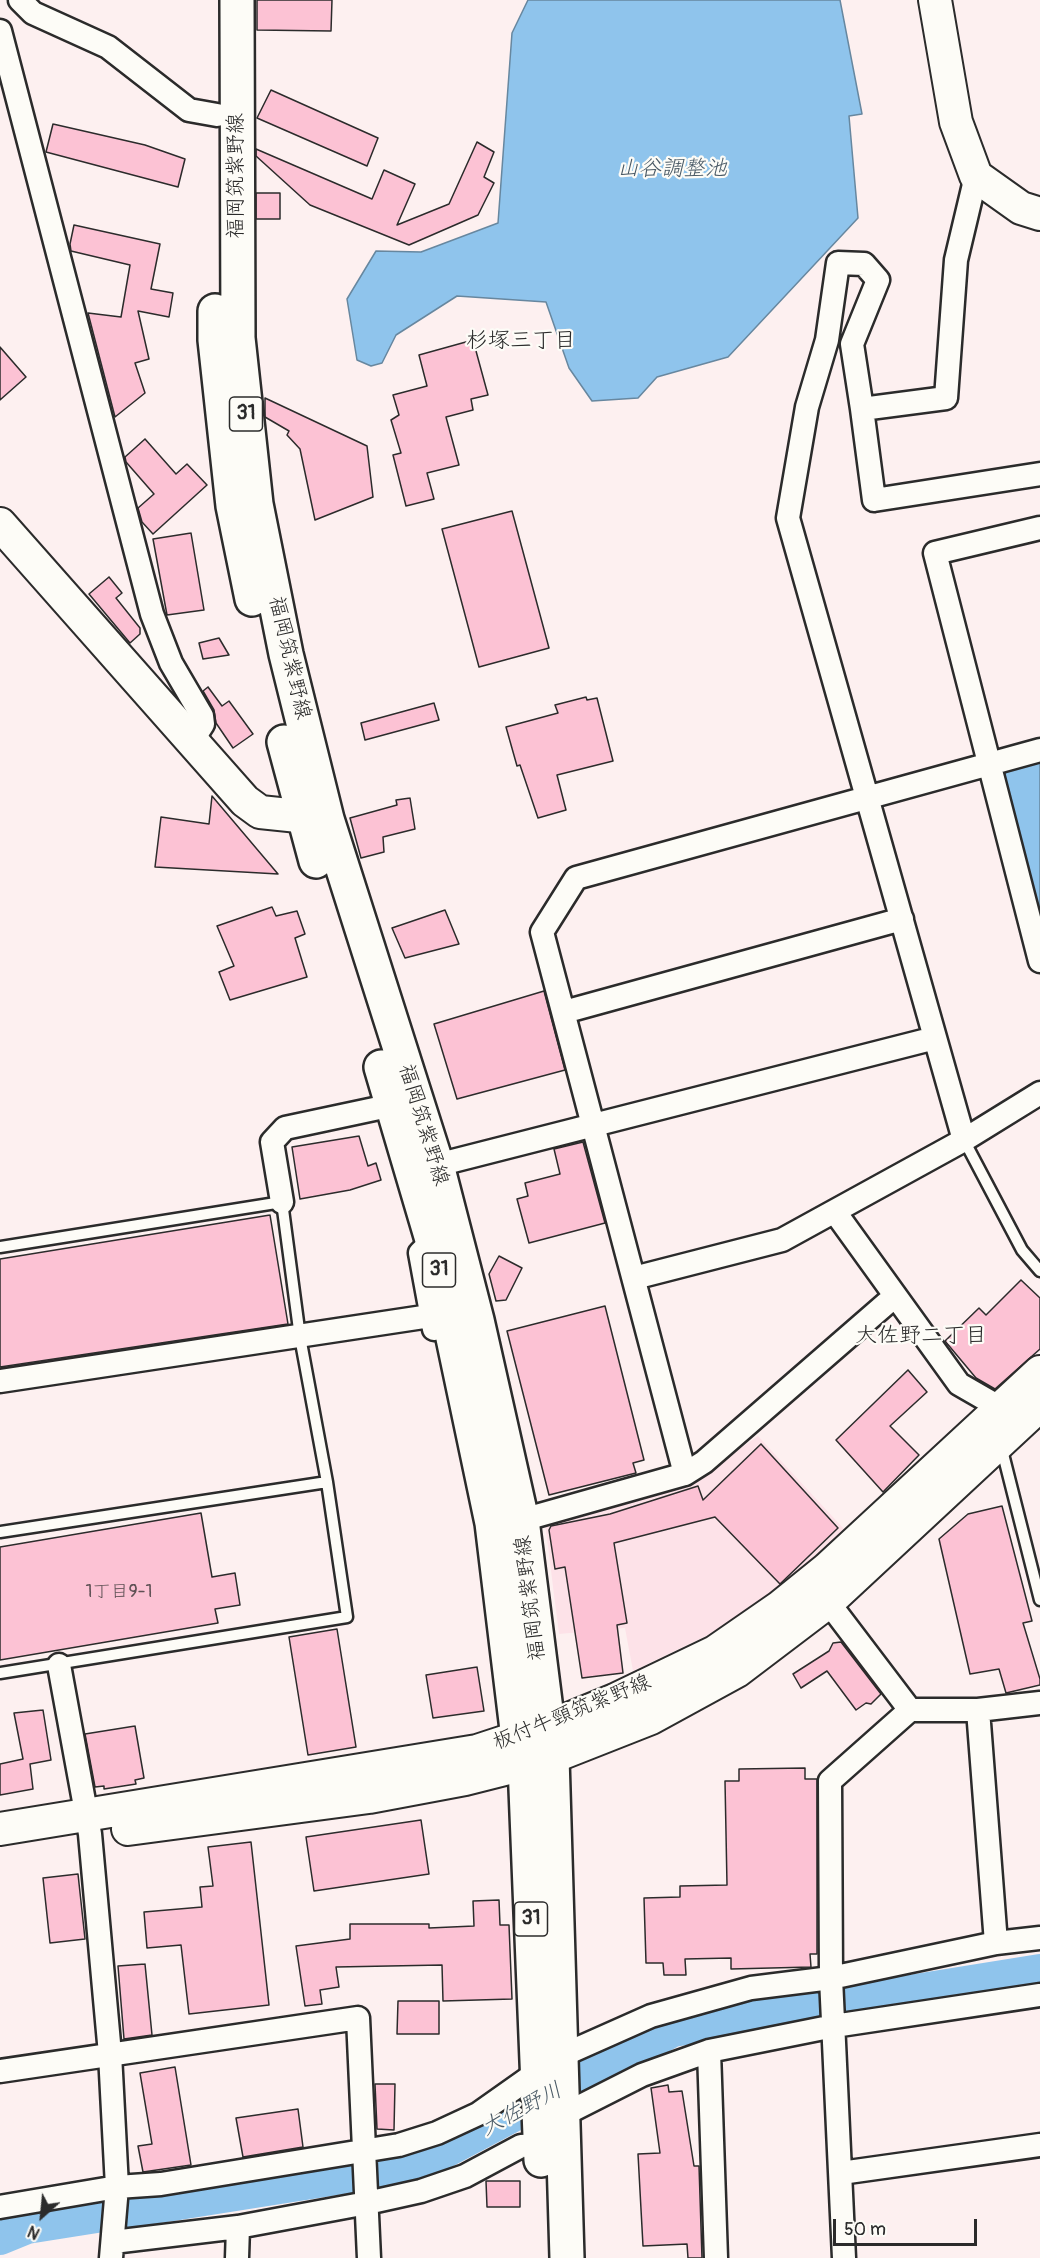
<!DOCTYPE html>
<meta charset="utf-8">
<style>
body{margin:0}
#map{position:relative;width:1040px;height:2258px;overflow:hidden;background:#fdf0f0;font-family:Pangolin,sans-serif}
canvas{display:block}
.north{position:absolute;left:12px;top:2186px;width:60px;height:60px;-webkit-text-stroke:4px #fdfcf7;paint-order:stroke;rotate:207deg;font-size:16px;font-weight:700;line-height:24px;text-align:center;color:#2b2b2b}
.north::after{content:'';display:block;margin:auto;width:21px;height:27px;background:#2b2b2b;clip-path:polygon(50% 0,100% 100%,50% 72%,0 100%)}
.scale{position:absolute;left:833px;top:2219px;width:144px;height:27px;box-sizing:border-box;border:3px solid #2b2b2b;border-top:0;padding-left:8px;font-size:18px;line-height:21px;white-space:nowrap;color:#2b2b2b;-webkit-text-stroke:4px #fdfcf7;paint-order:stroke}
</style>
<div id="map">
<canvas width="1040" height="2258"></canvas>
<div class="north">N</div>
<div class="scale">50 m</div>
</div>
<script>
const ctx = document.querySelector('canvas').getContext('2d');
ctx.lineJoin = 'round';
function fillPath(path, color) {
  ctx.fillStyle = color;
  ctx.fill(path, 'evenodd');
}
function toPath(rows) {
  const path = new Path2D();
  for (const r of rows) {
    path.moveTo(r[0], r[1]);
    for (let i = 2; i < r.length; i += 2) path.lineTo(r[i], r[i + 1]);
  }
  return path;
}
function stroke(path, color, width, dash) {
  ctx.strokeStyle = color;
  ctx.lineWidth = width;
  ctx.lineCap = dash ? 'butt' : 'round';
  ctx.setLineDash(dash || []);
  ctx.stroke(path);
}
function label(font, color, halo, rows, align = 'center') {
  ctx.font = font + ' Pangolin,"Klee One",sans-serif';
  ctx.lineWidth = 4.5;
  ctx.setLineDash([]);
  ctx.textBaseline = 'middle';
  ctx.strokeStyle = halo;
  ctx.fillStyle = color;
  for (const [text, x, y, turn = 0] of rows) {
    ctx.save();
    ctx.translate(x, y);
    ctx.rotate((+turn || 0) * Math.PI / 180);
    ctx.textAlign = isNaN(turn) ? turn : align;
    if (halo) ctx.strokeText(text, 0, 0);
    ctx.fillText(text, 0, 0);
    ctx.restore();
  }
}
const built = toPath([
 [758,1436,844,1529,776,1592,714,1632,633,1671,625,1628,559,1634,545,1523,623,1505,676,1485,708,1471]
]);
const water = toPath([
 [528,0,840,0,862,114,849,116,858,218,728,357,657,377,638,398,592,401,569,368,546,302,457,296,396,335,382,363,371,366,357,360,347,299,376,251,421,252,498,223,512,33,528,0],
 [1040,762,1040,920,1003,777,1007,771,1040,762]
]);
const river = toPath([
 [0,2238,27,2227,419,2165,673,2030,1040,1971]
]);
const building = toPath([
 [257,0,332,0,331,31,257,30,257,0],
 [271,90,378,138,367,166,257,118,271,90],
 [53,124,145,145,185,159,178,187,46,152,53,124],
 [477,142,494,152,484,177,494,183,478,215,409,245,310,205,256,156,256,149,372,199,384,170,415,184,397,225,449,204,477,142],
 [256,193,280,193,280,219,256,219,256,193],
 [74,225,160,244,151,289,173,293,169,317,138,311,149,359,135,363,145,393,115,417,88,313,121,317,130,265,71,251,70,244,74,225],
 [473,340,488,395,471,399,473,410,446,417,459,465,427,473,434,499,406,506,393,455,401,453,391,420,399,415,393,395,427,386,419,355,473,340],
 [0,347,26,377,0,400,0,347],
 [265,398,367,446,373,497,315,520,300,449,287,435,289,431,265,417,265,398],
 [145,439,176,474,187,464,207,485,153,534,142,522,138,508,154,494,126,462,125,457,145,439],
 [512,511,549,648,479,667,442,529,512,511],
 [191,533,204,610,167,615,153,539,191,533],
 [109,577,122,593,116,598,140,628,140,634,130,643,89,594,109,577],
 [219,638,229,655,203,659,199,643,219,638],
 [208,687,222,706,229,701,253,734,233,748,216,723,214,710,203,691,208,687],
 [586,697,587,700,597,698,613,761,557,775,566,810,538,818,520,765,517,766,506,727,558,713,555,705,586,697],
 [434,703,439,720,365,740,361,723,434,703],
 [212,796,278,874,155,867,161,817,209,824,212,796],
 [410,798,415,829,383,837,384,852,361,858,350,818,397,805,396,800,410,798],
 [272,907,276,916,297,911,305,934,295,938,307,977,230,1000,219,972,234,966,217,926,272,907],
 [445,910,459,944,405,958,392,928,445,910],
 [544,991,565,1070,457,1099,434,1024,544,991],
 [359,1136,368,1166,376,1163,381,1180,350,1190,300,1199,292,1147,359,1136],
 [583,1142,605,1223,529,1243,517,1199,528,1196,525,1183,560,1174,554,1149,583,1142],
 [270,1215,288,1324,0,1367,0,1259,270,1215],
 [499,1256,522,1268,506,1300,496,1301,489,1274,499,1256],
 [1021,1280,1040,1298,1040,1349,995,1389,976,1378,945,1341,979,1308,986,1315,1021,1280],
 [605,1306,644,1460,633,1463,636,1473,549,1495,507,1331,605,1306],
 [908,1370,927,1392,890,1426,919,1455,883,1492,836,1440,908,1370],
 [761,1444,838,1528,780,1584,715,1517,614,1543,627,1623,617,1625,623,1673,582,1678,565,1567,555,1569,549,1530,551,1526,610,1514,698,1486,703,1500,761,1444],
 [1002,1506,1032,1621,1023,1623,1040,1679,1040,1685,1006,1693,999,1669,970,1674,939,1539,968,1514,1002,1506],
 [201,1513,212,1577,235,1573,240,1605,215,1609,218,1623,0,1660,0,1547,201,1513],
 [337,1629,356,1747,308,1755,289,1637,337,1629],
 [841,1642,881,1694,871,1704,866,1703,856,1710,827,1671,801,1688,793,1674,829,1651,833,1643,841,1642],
 [477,1667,484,1711,433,1718,426,1675,477,1667],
 [43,1710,51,1760,30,1764,33,1789,0,1795,0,1764,23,1759,14,1713,43,1710],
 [135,1726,144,1778,135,1780,136,1784,104,1789,104,1786,95,1787,85,1734,135,1726],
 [805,1768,805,1779,817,1779,817,1954,810,1954,811,1967,731,1969,731,1958,685,1959,686,1975,664,1975,663,1963,646,1963,644,1898,680,1897,680,1886,727,1885,725,1781,739,1781,739,1769,805,1768],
 [421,1820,429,1874,314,1891,306,1837,421,1820],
 [251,1842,269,2005,189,2014,181,1945,147,1948,144,1912,202,1907,200,1887,213,1886,208,1847,251,1842],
 [78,1874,85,1939,50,1943,43,1878,78,1874],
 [499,1900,500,1925,509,1925,512,1999,443,2001,442,1965,336,1967,339,1987,320,1990,322,2004,305,2006,296,1946,350,1939,350,1924,429,1924,429,1928,474,1926,473,1901,499,1900],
 [145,1964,152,2035,124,2039,118,1966,145,1964],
 [398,2001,439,2001,439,2034,397,2034,398,2001],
 [175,2067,191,2165,143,2172,138,2146,152,2144,140,2073,175,2067],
 [375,2084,395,2084,394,2130,377,2129,375,2084],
 [668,2085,669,2092,682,2091,694,2166,699,2166,702,2258,688,2258,687,2244,643,2246,638,2154,660,2153,651,2088,668,2085],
 [298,2109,303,2147,243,2157,236,2118,298,2109],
 [486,2181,520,2181,520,2207,487,2207,486,2181]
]);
const lane = toPath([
 [964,1140,1022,1250,1040,1271],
 [0,1247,282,1202,300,1337,327,1482,347,1617,0,1673],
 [1001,1446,1040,1600],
 [0,1532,327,1482]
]);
const street = toPath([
 [20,0,33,13,108,47,189,110,217,115],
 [0,31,152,614,171,663,202,716,203,724,192,741],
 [976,176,956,260,946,398,862,409,874,500,1040,474],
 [862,409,852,344,878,280,864,264,838,263,827,340,807,407,788,518,964,1140],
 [1040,528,935,553,1040,961],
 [564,1012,902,919],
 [437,1165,935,1038],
 [282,1202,272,1142,285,1128,393,1105],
 [835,1212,959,1384,999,1407],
 [422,1251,420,1253,434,1329],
 [634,1278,782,1240,964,1140,1040,1093],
 [0,1381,430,1316],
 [685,1474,542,932,576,878,1040,750],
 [522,1520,685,1474,704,1462,895,1296],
 [828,1602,910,1710],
 [59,1665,90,1834,110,2054,117,2187,111,2258],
 [978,1710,996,1943],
 [709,2051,716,2258],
 [561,2056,651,2016,751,1988,831,1978,996,1943,1040,1938],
 [0,2071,358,2018,369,2258],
 [563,2115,642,2075,709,2051,834,2026,1040,1995],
 [841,2173,1040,2145],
 [0,2207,117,2187,161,2184,399,2145,437,2133,478,2114,536,2073],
 [113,2242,238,2227,367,2203,421,2191,465,2176,521,2146,541,2145],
 [237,2258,238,2227],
 [844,2258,831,1978,830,1781,910,1710,978,1710,1040,1703]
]);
const secondary = toPath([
 [935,0,956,122,976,176,1021,208,1040,214],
 [0,524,245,801,260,812,327,819],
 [0,1829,477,1751,547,1728,615,1700,715,1652,780,1607,827,1569,1040,1372],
 [128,1829,369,1797,465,1779,552,1757,651,1718,737,1671,828,1602,1040,1405]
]);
const primary = toPath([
 [237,0,238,338,256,504,286,654,327,819,437,1165,477,1320,522,1520,552,1757,567,2258],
 [215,311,215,340,233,506,252,599],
 [284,742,316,861],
 [381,1067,433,1243,492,1523,518,1738,525,1764,541,2160]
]);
const numberNames = [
 ["1丁目9-1",119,1592]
];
const shields = [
 [246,414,33],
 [439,1270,33],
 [531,1919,33]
];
const shieldNames = [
 ["31",246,414],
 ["31",439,1270],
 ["31",531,1919]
];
const streetNames = [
 ["福岡筑紫野線",237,176,-90],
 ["福岡筑紫野線",289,658,77],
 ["福岡筑紫野線",423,1125,73],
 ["福岡筑紫野線",531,1598,-97],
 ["板付牛頸筑紫野線",572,1713,-22]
];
const waterNames = [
 ["山谷調整池",672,169],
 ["大佐野川",522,2110,-28]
];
const neighbourhoodNames = [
 ["杉塚三丁目",521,341],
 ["大佐野二丁目",921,1336]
];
fillPath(built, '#fde2e8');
fillPath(water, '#8fc4ec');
stroke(water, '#67879f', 1.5);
stroke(river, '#8fc4ec', 34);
fillPath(building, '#fcc2d4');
stroke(building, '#2b2b2b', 1.5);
stroke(lane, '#2b2b2b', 15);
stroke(street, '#2b2b2b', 27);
stroke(secondary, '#2b2b2b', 36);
stroke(primary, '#2b2b2b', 38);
stroke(lane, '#fdfcf7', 10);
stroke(street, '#fdfcf7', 22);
stroke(secondary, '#fdfcf7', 32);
stroke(primary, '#fdfcf7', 33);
label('18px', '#5f5155', null, numberNames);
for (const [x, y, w] of shields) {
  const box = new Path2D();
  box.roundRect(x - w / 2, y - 17, w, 34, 4.5);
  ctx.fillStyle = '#fdfcf7';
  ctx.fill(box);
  stroke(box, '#2b2b2b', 1.5);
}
label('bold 20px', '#2b2b2b', null, shieldNames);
label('21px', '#2b2b2b', '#fdfcf7', streetNames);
label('italic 22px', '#495965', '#fdfcf7', waterNames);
label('22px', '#2b2b2b', '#fdfcf7', neighbourhoodNames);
</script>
